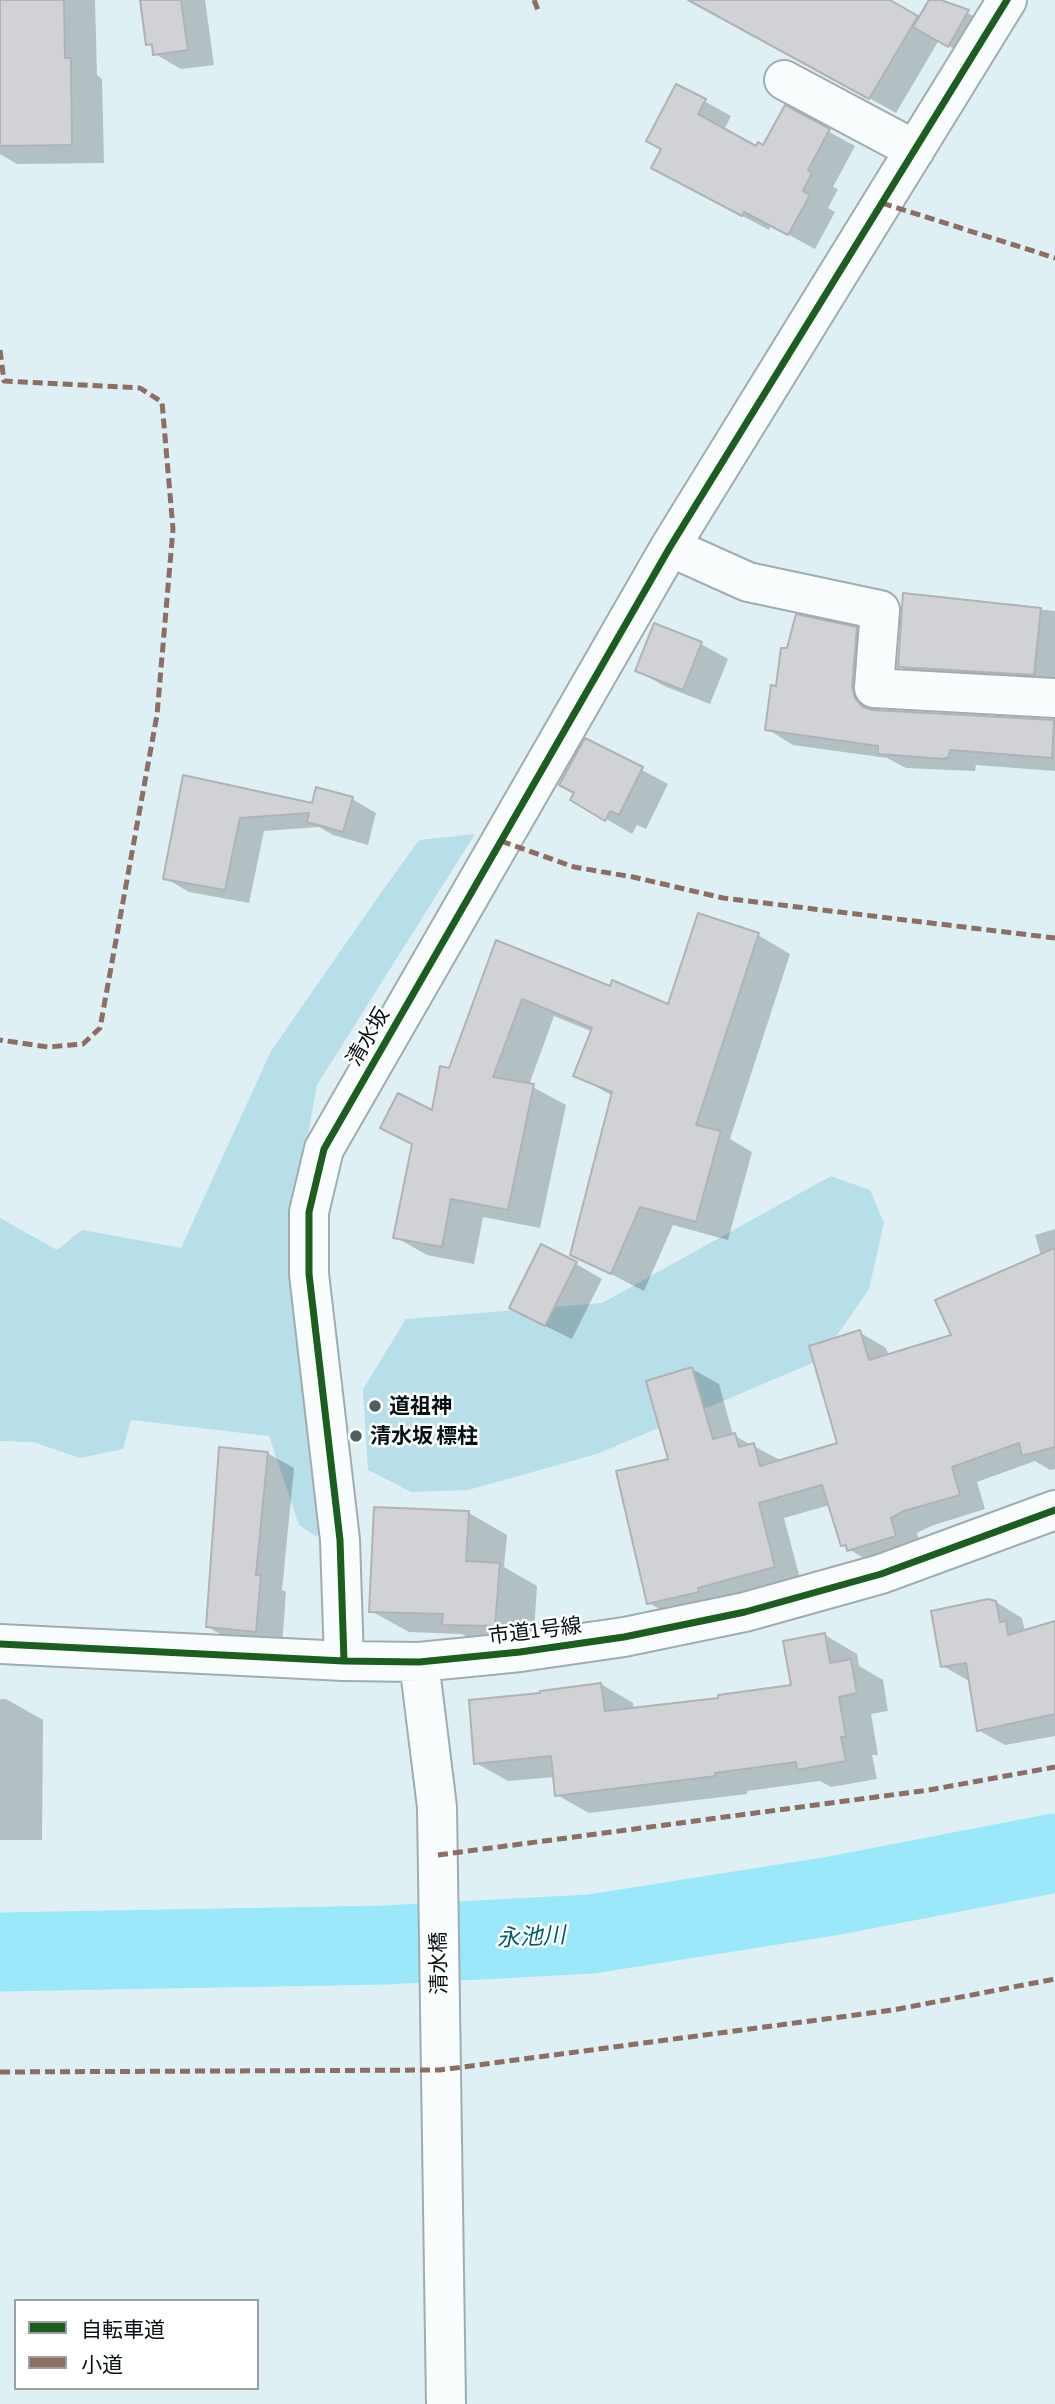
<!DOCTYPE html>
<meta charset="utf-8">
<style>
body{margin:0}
#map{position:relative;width:1055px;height:2404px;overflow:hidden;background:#dff0f4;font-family:"Asap Condensed","Noto Sans JP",sans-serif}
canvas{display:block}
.legend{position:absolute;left:14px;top:2299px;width:245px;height:91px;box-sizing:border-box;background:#fff;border:2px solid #9b9fa0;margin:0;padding:9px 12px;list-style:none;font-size:21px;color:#051012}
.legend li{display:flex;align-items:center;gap:14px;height:35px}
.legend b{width:35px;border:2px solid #9b9fa0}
</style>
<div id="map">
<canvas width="1055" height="2404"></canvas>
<ul class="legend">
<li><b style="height:9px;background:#1b5e20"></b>自転車道</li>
<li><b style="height:9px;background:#8d6e63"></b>小道</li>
</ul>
</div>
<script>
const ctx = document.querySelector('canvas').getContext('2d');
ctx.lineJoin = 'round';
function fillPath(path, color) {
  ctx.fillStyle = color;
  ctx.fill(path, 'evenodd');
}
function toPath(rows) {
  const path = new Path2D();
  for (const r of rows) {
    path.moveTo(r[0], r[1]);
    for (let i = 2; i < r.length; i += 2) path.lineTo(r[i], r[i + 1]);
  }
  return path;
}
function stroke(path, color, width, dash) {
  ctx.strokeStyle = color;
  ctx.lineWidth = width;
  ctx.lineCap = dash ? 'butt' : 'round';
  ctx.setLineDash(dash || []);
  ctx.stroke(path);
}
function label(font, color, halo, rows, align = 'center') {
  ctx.font = font + ' "Asap Condensed","Noto Sans JP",sans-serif';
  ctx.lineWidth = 5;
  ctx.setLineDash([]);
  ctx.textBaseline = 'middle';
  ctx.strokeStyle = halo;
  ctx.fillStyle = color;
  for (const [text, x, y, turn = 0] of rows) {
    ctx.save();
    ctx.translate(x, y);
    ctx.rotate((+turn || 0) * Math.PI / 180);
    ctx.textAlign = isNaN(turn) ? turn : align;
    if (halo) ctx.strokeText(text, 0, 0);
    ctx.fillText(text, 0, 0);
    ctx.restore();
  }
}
const green = toPath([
 [475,834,317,1085,295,1205,294,1324,313,1416,322,1511,317,1537,299,1525,269,1436,131,1420,123,1449,80,1458,33,1442,0,1441,0,1218,57,1250,82,1230,181,1248,271,1051,378,897,419,840],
 [831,1176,870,1190,884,1223,869,1289,820,1360,597,1454,468,1490,411,1492,368,1470,363,1389,406,1319,602,1303]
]);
const shadow = toPath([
 [0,0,95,0,97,75,102,79,104,163,17,164,0,154],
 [142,0,205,0,214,65,181,69,155,54,154,48,147,44],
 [726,0,887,0,920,19,931,0,936,0,981,19,961,53,939,40,896,113,718,14],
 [677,86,731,116,724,130,757,148,764,147,785,108,855,146,833,187,838,189,828,208,835,212,815,249,771,225,769,230,680,183,663,148],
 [904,595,1055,611,1055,689,926,682,899,666],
 [856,629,883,644,880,712,1055,721,1055,771,976,765,975,771,906,768,887,758,793,745,767,729,777,688],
 [701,644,728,659,710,704,664,686,637,670],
 [586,740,668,784,646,829,637,825,632,834,572,799],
 [184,777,313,805,352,799,376,813,368,845,333,835,319,827,264,831,249,903,189,892,165,878],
 [758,935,790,954,730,1139,752,1152,728,1240,673,1225,644,1291,572,1254,613,1096,575,1075,593,1032,554,1016,529,1085,566,1105,540,1228,483,1217,474,1264,427,1255,395,1237,433,1113,498,942,611,989,669,1006],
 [1055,1229,1055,1469,1050,1470,1035,1461,977,1482,985,1509,931,1526,917,1533,922,1551,875,1565,842,1545,830,1505,784,1518,801,1582,675,1618,649,1603,670,1460,692,1369,719,1384,733,1435,780,1460,839,1444,859,1332,886,1348,889,1356,954,1336,1041,1256,1035,1235],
 [576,1264,602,1279,572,1339,537,1322],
 [267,1453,294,1468,282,1590,286,1592,282,1646,234,1642,208,1627],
 [469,1513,507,1535,504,1567,537,1586,533,1647,481,1645,462,1634,409,1632,371,1611],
 [996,1602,1022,1618,1025,1632,1055,1623,1055,1736,1005,1745,978,1730,969,1681,943,1666],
 [825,1635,857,1654,859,1666,883,1680,888,1711,871,1714,878,1755,872,1755,877,1779,831,1787,820,1781,747,1791,747,1794,589,1813,557,1795,555,1777,508,1781,476,1763,542,1695,601,1684,633,1703,634,1710,720,1700,793,1687],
 [0,1699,6,1699,43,1720,42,1840,0,1840]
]);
const river = toPath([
 [0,1952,385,1945,591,1934,832,1896,1055,1853]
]);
const building = toPath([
 [0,0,64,0,65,58,71,58,72,145,0,146,0,0],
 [140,0,181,0,188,50,153,55,152,44,146,45,140,0],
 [688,0,890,0,918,16,869,99,688,0],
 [929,0,941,0,969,10,948,47,913,27,929,0],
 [676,84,706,99,698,114,756,146,758,142,763,145,785,105,830,129,808,170,812,173,803,191,810,195,788,235,744,212,742,216,651,168,661,149,646,141,676,84],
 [903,593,1041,608,1034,675,898,667,903,593],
 [796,614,857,627,852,687,855,698,863,707,873,710,1054,720,1052,758,950,750,949,757,944,759,878,754,878,746,765,730,771,685,776,686,781,648,787,648,796,614],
 [654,623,702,642,683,690,635,671,654,623],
 [585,738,643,767,619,815,610,811,605,821,570,800,574,793,559,785,585,738],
 [183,775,312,803,316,787,353,797,343,832,307,822,309,813,240,818,225,890,163,879,183,775],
 [698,913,759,933,696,1125,721,1131,696,1222,640,1207,611,1274,570,1255,612,1092,573,1076,592,1028,522,999,493,1077,534,1084,508,1210,451,1199,442,1247,393,1238,412,1144,380,1128,398,1093,432,1110,440,1066,449,1068,496,940,610,986,612,980,668,1004,698,913],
 [541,1244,577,1262,545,1326,509,1308,541,1244],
 [1055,1248,1055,1447,1022,1456,1019,1443,952,1467,960,1495,904,1511,891,1518,896,1536,847,1551,846,1545,841,1546,822,1485,759,1503,775,1567,698,1588,699,1592,647,1604,616,1471,668,1459,646,1381,692,1367,713,1439,735,1433,739,1447,754,1443,760,1466,837,1443,809,1346,860,1330,869,1360,951,1335,935,1300,1055,1248],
 [219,1447,268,1452,256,1575,261,1575,256,1632,206,1627,219,1447],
 [374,1507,469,1511,466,1561,500,1563,495,1626,442,1625,443,1614,369,1612,374,1507],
 [988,1599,996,1601,1000,1622,1006,1621,1008,1635,1055,1621,1055,1714,977,1731,966,1663,941,1667,931,1611,988,1599],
 [825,1633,830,1663,851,1659,857,1693,839,1697,846,1737,841,1737,846,1761,797,1770,796,1762,715,1773,716,1776,555,1796,551,1756,474,1764,469,1700,540,1693,540,1691,601,1683,605,1711,718,1698,718,1695,791,1685,783,1641,825,1633]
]);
const minor = toPath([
 [784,80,915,150],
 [670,547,748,582,880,610,874,688,1055,698],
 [0,1644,344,1661,419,1662,520,1652,624,1637,745,1612,881,1574,1055,1510],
 [344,1661,340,1540,309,1274,309,1212,324,1149,670,547,1007,0],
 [419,1662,437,1807,446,2404]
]);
const quiet = toPath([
 [534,0,538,10],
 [882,203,1055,258],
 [0,350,4,381,140,388,162,402,173,529,157,715,100,1028,83,1044,48,1047,0,1040],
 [501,841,574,867,633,877,723,898,1055,938],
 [438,1855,929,1790,1055,1767],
 [0,2072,440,2070,893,2010,1055,1979]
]);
const cycleway = toPath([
 [0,1644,344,1661,419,1662,520,1652,624,1637,745,1612,881,1574,1055,1510],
 [344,1661,340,1540,309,1274,309,1212,324,1149,670,547,1007,0]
]);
const markers = [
 [375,1406,7,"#515e61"],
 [356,1436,7,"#515e61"]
];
const streetNames = [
 ["清水坂",368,1037,-60],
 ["市道1号線",535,1631,-7],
 ["清水橋",439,1963,-91]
];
const poiNames = [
 ["道祖神",389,1406],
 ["清水坂 標柱",370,1436]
];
const waterNames = [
 ["永池川",531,1937,-3]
];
fillPath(green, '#b6dfe9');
fillPath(shadow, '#0003');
stroke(river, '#9ae8fa', 79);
fillPath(building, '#d1d2d6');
stroke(building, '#b0b2b5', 2);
stroke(minor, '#9facb0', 42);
stroke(minor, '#fafdfd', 38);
stroke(quiet, '#8d6e63', 5, [10, 5]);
stroke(cycleway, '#1b5e20', 7);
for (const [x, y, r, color] of markers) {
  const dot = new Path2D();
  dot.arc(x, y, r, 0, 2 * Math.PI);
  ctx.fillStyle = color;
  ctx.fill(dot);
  stroke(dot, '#fff', 2.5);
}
label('21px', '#051012', '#fff', streetNames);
label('bold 21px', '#051012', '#fff', poiNames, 'left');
label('italic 23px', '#006070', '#fff', waterNames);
</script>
